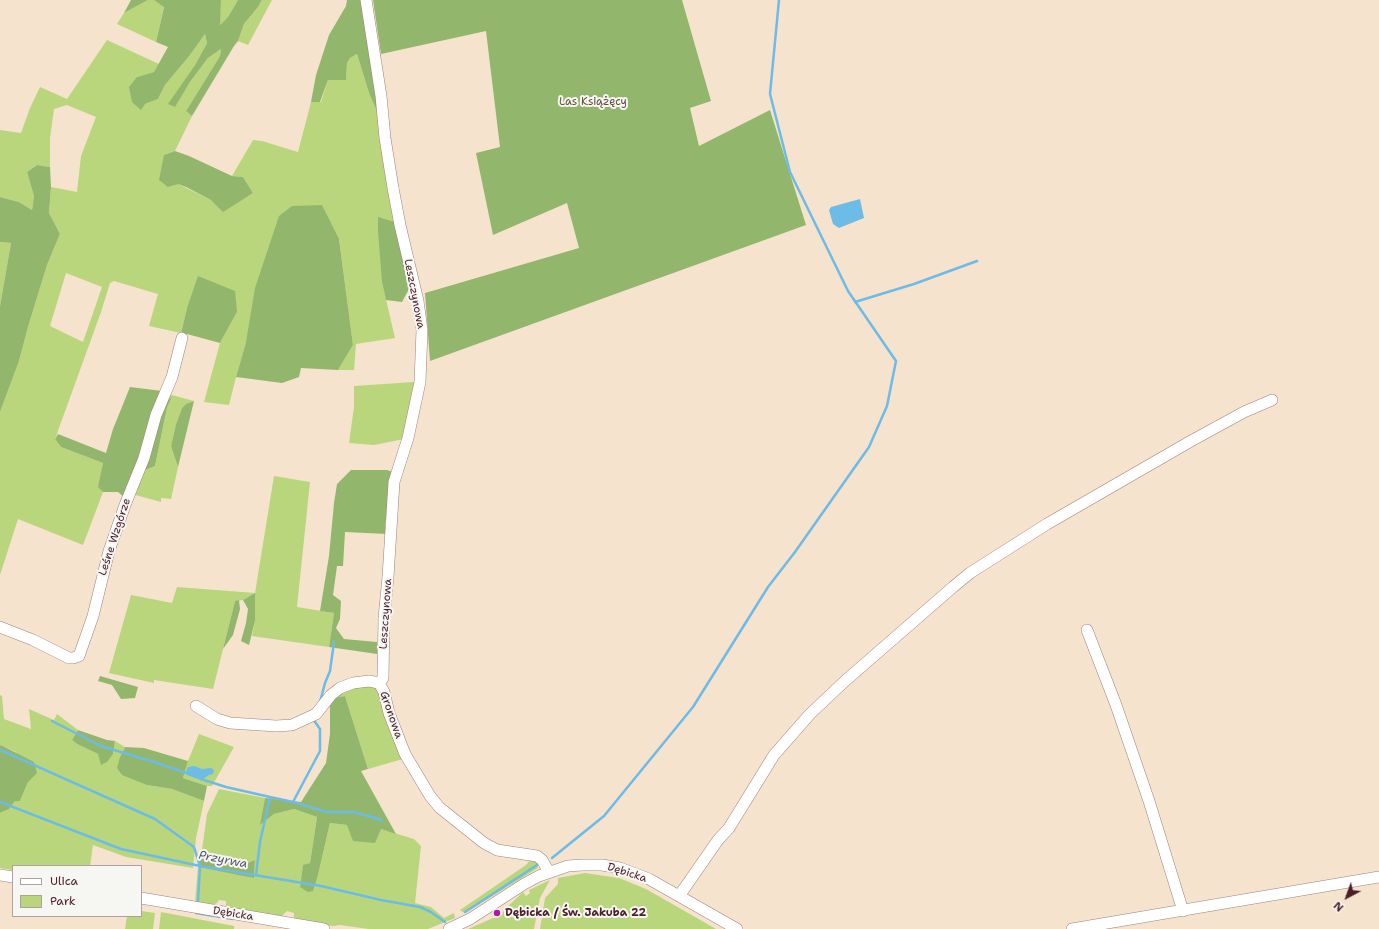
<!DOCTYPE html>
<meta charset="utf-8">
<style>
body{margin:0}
#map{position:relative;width:1379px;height:929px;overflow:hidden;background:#f5e3ce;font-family:"Shantell Sans",sans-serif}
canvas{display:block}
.legend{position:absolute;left:12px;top:865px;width:130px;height:52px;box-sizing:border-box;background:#f6f6f2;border:1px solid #b1a0a2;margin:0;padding:5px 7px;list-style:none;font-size:12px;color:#4a1f2b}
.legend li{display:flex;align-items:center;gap:8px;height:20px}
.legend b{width:20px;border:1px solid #b1a0a2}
.north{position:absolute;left:1327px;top:877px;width:40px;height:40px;-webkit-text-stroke:3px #f6f6f2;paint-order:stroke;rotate:221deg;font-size:11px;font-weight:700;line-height:16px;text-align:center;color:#4a1f2b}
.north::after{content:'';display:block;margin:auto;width:14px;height:18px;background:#4a1f2b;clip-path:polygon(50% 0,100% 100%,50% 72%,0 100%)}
</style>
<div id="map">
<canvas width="1379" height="929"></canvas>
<ul class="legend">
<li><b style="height:5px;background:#fff"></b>Ulica</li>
<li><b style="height:11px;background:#b9d67c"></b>Park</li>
</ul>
<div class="north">N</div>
</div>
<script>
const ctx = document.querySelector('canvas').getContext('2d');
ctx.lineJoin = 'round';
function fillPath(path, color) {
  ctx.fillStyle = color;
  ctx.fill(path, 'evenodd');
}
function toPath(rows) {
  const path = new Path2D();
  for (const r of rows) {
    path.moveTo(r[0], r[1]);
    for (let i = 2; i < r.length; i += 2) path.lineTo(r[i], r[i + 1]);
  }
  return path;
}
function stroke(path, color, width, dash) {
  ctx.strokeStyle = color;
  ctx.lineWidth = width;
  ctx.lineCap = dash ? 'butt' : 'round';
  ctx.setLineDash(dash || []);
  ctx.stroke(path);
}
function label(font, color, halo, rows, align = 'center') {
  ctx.font = font + ' "Shantell Sans",sans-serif';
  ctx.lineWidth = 4;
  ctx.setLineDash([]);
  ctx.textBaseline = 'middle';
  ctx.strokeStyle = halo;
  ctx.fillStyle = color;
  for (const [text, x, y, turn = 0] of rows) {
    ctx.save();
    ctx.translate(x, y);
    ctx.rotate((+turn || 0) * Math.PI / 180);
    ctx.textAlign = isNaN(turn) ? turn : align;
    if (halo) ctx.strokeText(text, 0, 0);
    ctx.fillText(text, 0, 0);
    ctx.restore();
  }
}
const green = toPath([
 [148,0,154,0,164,6,156,42,117,24,124,13],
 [221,0,238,0,228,17,219,26],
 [262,0,272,0,248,45,238,41,244,24,258,7],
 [205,34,207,43,195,65,169,104,175,106,190,82,208,58,221,49,220,56,186,111,192,116,175,151,164,155,178,184,211,200,239,201,253,193,243,177,232,176,253,140,262,141,298,152,311,102,321,102,328,80,346,80,347,63,350,58,357,54,369,93,378,114,395,222,382,282,395,338,356,344,354,370,338,370,353,345,339,239,246,342,236,377,229,405,204,402,220,343,237,312,187,308,181,333,149,326,158,294,114,281,110,283,101,312,55,439,61,447,103,463,99,487,103,492,83,545,18,519,0,575,0,412,19,361,28,327,47,265,60,234,49,213,51,187,77,192,81,156,96,117,67,105,54,109,50,138,50,167,37,165,27,172,34,196,32,210,19,202,0,197,0,130,21,133,30,108,40,87,67,99,107,40,159,64,154,72,137,77,145,104,158,99,165,85,190,55],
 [66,273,102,287,83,342,50,326],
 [0,242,11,243,0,306],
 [414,382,411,406,404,439,374,445,349,443,354,407,354,386],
 [168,394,194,401,186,404,182,408,176,424,171,446,178,467,171,499,161,498,161,502,132,494,145,470,155,466,167,408,171,399],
 [274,476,310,482,297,607,334,613,329,647,252,636,255,621,255,593,243,600,235,601,213,689,154,680,154,683,109,673,131,595,172,603,177,587,255,593],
 [364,685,379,687,403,759,368,769,345,696,333,698,351,687],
 [0,695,2,696,4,719,31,729,29,709,54,720,57,714,78,730,72,740,77,744,98,754,113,754,115,741,125,747,120,757,147,785,172,789,204,801,196,838,193,868,126,857,93,845,90,866,13,866,13,870,0,868,0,813,9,809,15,801,20,801,28,782,16,752,1,745,0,746],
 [199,734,234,747,212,786,207,786,183,778,188,761],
 [219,789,265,798,261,824,274,814,294,809,317,817,310,863,303,866,300,887,318,875,330,823,381,829,414,839,421,846,415,903,431,907,444,918,454,913,455,918,428,929,369,929,340,925,333,926,297,920,294,918,294,913,287,911,281,917,230,909,226,906,226,901,219,900,217,903,211,906,195,902,198,867,254,877,255,860,247,863,217,861,201,857,207,814],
 [531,859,536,859,538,868,465,913,461,911,460,910,526,865],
 [585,873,619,878,646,889,716,929,540,929,545,898,558,884,558,878],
 [550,880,540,898,534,929,468,929,493,918,495,918,502,915,504,910,523,892,526,896,530,893,529,890],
 [141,911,155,913,153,929,125,929,127,916,141,916],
 [161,912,234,926,234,929,159,929]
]);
const forest = toPath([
 [131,0,148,0,124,13],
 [154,0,221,0,220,25,228,17,238,0,262,0,258,7,244,24,238,41,234,46,192,116,186,111,220,56,221,49,208,58,190,82,175,107,168,104,195,65,207,43,205,34,190,55,165,85,158,99,145,104,141,110,132,102,129,87,137,77,154,72,168,47,156,42,164,7],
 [347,0,362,0,377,88,378,114,369,93,357,54,350,58,347,63,346,80,328,80,320,102,311,102,316,75,329,35,346,6],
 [373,0,682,0,711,101,690,108,699,146,770,110,806,225,430,361,425,293,579,248,567,203,493,235,476,153,500,147,486,31,381,54],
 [175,151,189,156,232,176,243,177,253,193,223,212,211,200,186,187,178,184,168,187,159,180,164,155],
 [37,165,50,167,51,187,49,213,60,234,47,265,28,327,19,361,0,412,0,306,11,243,0,242,0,197,19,202,32,210,34,196,27,172],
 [322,205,339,239,353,345,338,370,301,368,299,377,282,383,236,377,246,342,255,288,279,216,292,206],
 [378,217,395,222,409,289,402,302,386,300,382,282,378,231],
 [198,276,235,291,237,312,220,343,187,334,181,333,187,308],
 [130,387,162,391,125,498,118,492,103,492,98,487,103,463,61,447,55,439,58,434,106,453,113,429],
 [168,394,171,399,167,408,155,466,145,470,145,466],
 [194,401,178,467,171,446,176,424,182,408,186,404],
 [351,470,387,470,393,472,385,525,387,534,345,532,343,566,337,566,333,595,341,601,340,619,336,628,344,639,377,642,377,654,329,647,334,613,320,611,329,556,334,503,337,484],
 [255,593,255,621,249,645,241,641,246,623,248,609,243,600],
 [239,600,240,609,233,635,223,649,235,601],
 [100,676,138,687,135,698,121,699,112,685,98,681],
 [345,696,368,769,361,771,396,834,381,829,375,843,353,841,347,825,330,823,318,875,313,891,308,892,300,887,303,865,310,863,317,817,294,809,274,814,260,825,265,798,301,802,326,763,330,734,330,705,333,698],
 [78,730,107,740,115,741,113,754,107,762,101,765,98,754,77,744,72,740],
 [1,745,34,762,37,773,28,782,20,801,15,801,9,809,0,813,0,746],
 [125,747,144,748,188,761,183,778,207,786,204,801,172,789,147,785,122,775,117,768,120,757],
 [201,857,217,861,247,863,255,860,254,878,198,867]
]);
const water = toPath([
 [860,199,864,218,839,228,833,224,829,210,831,207],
 [194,766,202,769,211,768,214,770,213,774,209,775,201,780,187,775,186,772,188,767]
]);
const stream = toPath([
 [855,302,914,284,977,261],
 [320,702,325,683,330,671,334,642],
 [52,721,101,746,157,763,189,774],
 [0,750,155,819,194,847,200,866,198,901],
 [201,779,226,787,270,797],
 [0,802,121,849,200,866,321,886,381,900,420,907,431,912,445,922],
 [293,802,327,812,354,812,382,820],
 [552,858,604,816,693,707,768,587,795,552,869,447,887,406,896,361,848,291,790,172,770,94,779,0],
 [256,875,260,842,270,797,293,802,320,751,320,729,313,719],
 [465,912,537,865],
 [196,913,233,919]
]);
const minor = toPath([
 [366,0,381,96,385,138,393,188,400,225,418,301,422,330,420,382,408,438,394,482,388,577,384,618,383,678,379,683],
 [0,627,33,640,69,658,73,658,79,656,93,616,109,551,125,505,144,458,156,415,172,377,182,338],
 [1087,630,1116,705,1149,801,1183,911],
 [196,706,217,719,230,723,276,726,292,725,316,714,331,695,340,688,353,683,369,681,379,683,384,692,389,713,405,754,430,796,440,808,484,843,497,850,537,856,542,860,549,872],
 [0,875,13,877],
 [679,896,718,840,729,828,774,755,810,714,845,681,953,587,970,573,1047,524,1191,441,1244,412,1272,400],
 [141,898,324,929],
 [449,929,470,919,524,884,539,876,568,866,582,865,602,865,620,868,649,879,737,929],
 [1072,929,1379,877]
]);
const markers = [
 [497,913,4,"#b5179e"]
];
const parkNames = [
 ["Las Książęcy",593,102]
];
const streetNames = [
 ["Leszczynowa",414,294,79],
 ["Leśne Wzgórze",115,537,-72],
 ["Leszczynowa",386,614,-86],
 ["Gronowa",391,715,71],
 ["Dębicka",627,873,18],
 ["Dębicka",233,914,9]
];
const poiNames = [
 ["Dębicka / Św. Jakuba 22",505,913]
];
const waterNames = [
 ["Przyrwa",223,860,11]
];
fillPath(green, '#b9d67c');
fillPath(forest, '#92b76c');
fillPath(water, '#6dbbe7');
stroke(stream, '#6dbbe7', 2.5);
stroke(minor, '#a0817c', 12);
stroke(minor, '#fff', 11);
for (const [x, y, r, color] of markers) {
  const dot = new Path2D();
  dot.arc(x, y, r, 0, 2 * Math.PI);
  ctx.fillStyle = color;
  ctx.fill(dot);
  stroke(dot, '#f6f6f2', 1.5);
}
label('11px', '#664d3f', '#f6f6f2', parkNames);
label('11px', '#4a1f2b', '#f6f6f2', streetNames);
label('bold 11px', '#4a1f2b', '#f6f6f2', poiNames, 'left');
label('italic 12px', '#56566d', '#f6f6f2', waterNames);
</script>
